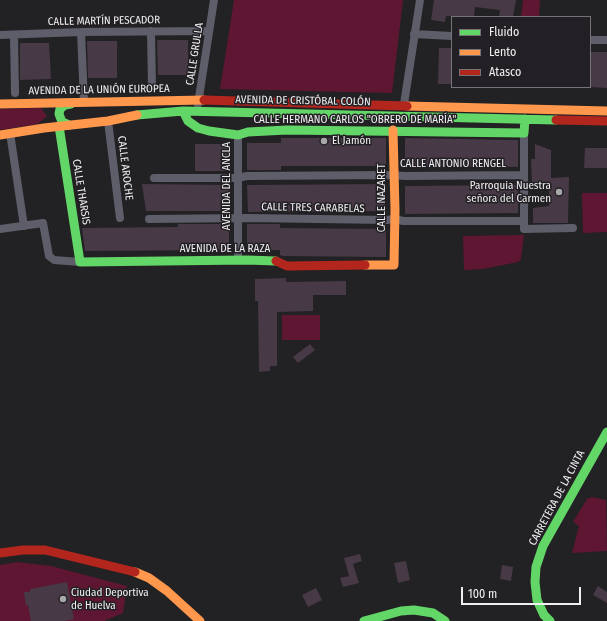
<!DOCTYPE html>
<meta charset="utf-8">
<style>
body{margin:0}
#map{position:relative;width:607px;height:621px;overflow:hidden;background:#222123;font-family:"Fira Sans Condensed",sans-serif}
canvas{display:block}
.legend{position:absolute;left:451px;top:16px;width:140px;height:72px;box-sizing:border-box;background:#222024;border:1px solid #747376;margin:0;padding:5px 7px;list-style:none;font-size:12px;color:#f0eff1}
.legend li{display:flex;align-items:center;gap:8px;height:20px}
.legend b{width:20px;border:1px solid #747376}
.scale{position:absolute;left:461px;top:587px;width:120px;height:18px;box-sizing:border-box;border:2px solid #f0eff1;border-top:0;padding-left:5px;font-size:12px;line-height:14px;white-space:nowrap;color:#f0eff1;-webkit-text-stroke:3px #222024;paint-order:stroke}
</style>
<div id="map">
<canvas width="607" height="621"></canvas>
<ul class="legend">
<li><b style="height:5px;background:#63d668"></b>Fluido</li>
<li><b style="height:5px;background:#ff974d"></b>Lento</li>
<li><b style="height:5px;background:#b3261e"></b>Atasco</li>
</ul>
<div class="scale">100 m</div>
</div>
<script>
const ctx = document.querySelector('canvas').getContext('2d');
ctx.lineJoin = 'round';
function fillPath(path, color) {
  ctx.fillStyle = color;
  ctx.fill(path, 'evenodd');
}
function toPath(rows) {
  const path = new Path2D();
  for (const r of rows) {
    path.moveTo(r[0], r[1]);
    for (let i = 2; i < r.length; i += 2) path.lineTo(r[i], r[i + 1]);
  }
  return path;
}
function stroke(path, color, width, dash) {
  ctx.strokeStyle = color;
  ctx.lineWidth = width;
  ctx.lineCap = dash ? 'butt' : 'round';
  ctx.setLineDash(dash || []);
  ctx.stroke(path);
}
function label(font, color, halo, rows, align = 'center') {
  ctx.font = font + ' "Fira Sans Condensed",sans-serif';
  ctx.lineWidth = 3;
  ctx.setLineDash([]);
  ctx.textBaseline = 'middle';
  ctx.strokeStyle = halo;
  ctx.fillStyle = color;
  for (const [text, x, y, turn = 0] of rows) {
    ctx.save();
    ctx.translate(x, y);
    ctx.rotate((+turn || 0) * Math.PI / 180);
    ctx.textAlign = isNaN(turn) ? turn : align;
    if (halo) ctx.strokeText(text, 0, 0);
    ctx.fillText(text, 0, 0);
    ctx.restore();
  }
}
const green = toPath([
 [234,0,403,0,392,93,220,89],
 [523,0,540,0,539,17,521,17],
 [41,108,47,116,38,124,0,130,0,109],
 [582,193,607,193,607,232,583,233],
 [524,235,521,259,518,262,483,269,464,270,463,236],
 [282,315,320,315,320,340,282,340],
 [592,497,606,500,607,551,572,553,579,526,573,522,587,499],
 [17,562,51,566,127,586,123,613,104,621,0,621,0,565]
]);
const building = toPath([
 [434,0,516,0,513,17,499,17,500,10,475,7,474,17,446,16,445,22,431,20],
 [157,40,188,40,188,75,158,75],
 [87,41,117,41,117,78,88,78],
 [20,43,49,43,51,79,20,80],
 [439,48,452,48,452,84,438,84],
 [590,52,607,52,607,88,590,87],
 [281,138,386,138,386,166,281,166,281,170,247,170,247,143,281,143],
 [405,138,518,140,518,167,405,166],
 [195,144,229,144,230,171,195,171],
 [535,144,551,150,551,178,569,177,568,223,533,223,533,208,549,206,549,184,532,184,531,159,535,159],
 [585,148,607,148,607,168,584,168],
 [142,184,229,185,230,211,146,211],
 [385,184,385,211,248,212,247,185],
 [518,185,518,213,405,214,405,186],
 [178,224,229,224,229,250,85,251,82,228,178,227],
 [247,224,280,224,280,228,386,229,386,257,283,256,280,255,280,250,247,251],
 [286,278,286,282,346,281,346,295,313,295,313,311,277,312,277,366,270,366,270,371,259,372,258,301,255,301,255,279],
 [310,344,315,350,298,363,293,357],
 [360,554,362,561,353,564,359,583,343,587,340,578,349,576,344,558],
 [406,561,410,580,398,583,394,563],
 [502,565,513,567,511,581,500,579],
 [67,582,74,619,64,621,31,621,28,605,26,606,24,592,30,592,30,589],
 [598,586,607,592,607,603,593,595],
 [316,588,322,600,308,607,302,595]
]);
const street = toPath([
 [151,31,152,88],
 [81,32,84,102],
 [414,34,452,36],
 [0,35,81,32,209,31],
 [14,35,15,93],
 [590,40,607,40],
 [198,104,214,0],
 [404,104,420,0],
 [108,121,120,218],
 [10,133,24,226],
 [524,133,524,229,573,228],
 [154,178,238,178,247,176,387,175,406,176,524,175],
 [149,219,249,218,387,220,395,219,403,221,524,221],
 [0,229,43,223,49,256,54,260,80,262],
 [238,260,238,135]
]);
const fast = toPath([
 [183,111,188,121,198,128,209,131,238,135,248,132,287,130,524,133,525,119],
 [137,115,183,111,556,120],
 [69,125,62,122,59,114,60,109,65,105,71,104],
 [59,126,80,262,247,260,276,261],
 [364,621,401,611,414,610,433,613,445,621],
 [550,621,544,615,537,600,535,582,536,567,543,546,607,432]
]);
const slow = toPath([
 [0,104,204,100],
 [407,106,607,111],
 [0,135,44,128,108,121,137,115],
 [365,265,394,265,395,210,393,130],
 [135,572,149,578,167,591,200,621]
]);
const jam = toPath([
 [204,100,407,106],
 [556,120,607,121],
 [276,261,287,266,365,265],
 [0,553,23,550,45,550,135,572]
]);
const markers = [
 [324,141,4,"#a8a7a9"],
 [559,192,4,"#a8a7a9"],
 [63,599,4,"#a8a7a9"]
];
const streetNames = [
 ["CALLE MARTÍN PESCADOR",104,21,-1],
 ["CALLE GRULLA",195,54,-81],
 ["AVENIDA DE LA UNIÓN EUROPEA",99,90,-1],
 ["AVENIDA DE CRISTÓBAL COLÓN",303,101,1],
 ["CALLE HERMANO CARLOS \"OBRERO DE MARÍA\"",355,120],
 ["CALLE ANTONIO RENGEL",453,164],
 ["CALLE AROCHE",125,168,83],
 ["AVENIDA DEL ANCLA",227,186,-90],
 ["CALLE THARSIS",81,192,81],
 ["CALLE NAZARET",382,198,-90],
 ["CALLE TRES CARABELAS",313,208,1],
 ["AVENIDA DE LA RAZA",225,249],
 ["CARRETERA DE LA CINTA",557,498,-62]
];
const poiNames = [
 ["El Jamón",332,141],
 ["Parroquia Nuestra",551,186,"right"],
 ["señora del Carmen",551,199,"right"],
 ["Ciudad Deportiva",71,593],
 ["de Huelva",71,606]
];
fillPath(green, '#5f1633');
fillPath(building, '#473945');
stroke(street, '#5e5d6a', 8);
stroke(fast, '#63d668', 9);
stroke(slow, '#ff974d', 9);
stroke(jam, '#b3261e', 9);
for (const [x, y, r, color] of markers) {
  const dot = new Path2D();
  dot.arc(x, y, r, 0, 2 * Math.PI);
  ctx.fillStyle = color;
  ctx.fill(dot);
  stroke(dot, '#222024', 1.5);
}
label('11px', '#f0eff1', '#222024', streetNames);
label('11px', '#f0eff1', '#222024', poiNames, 'left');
</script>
